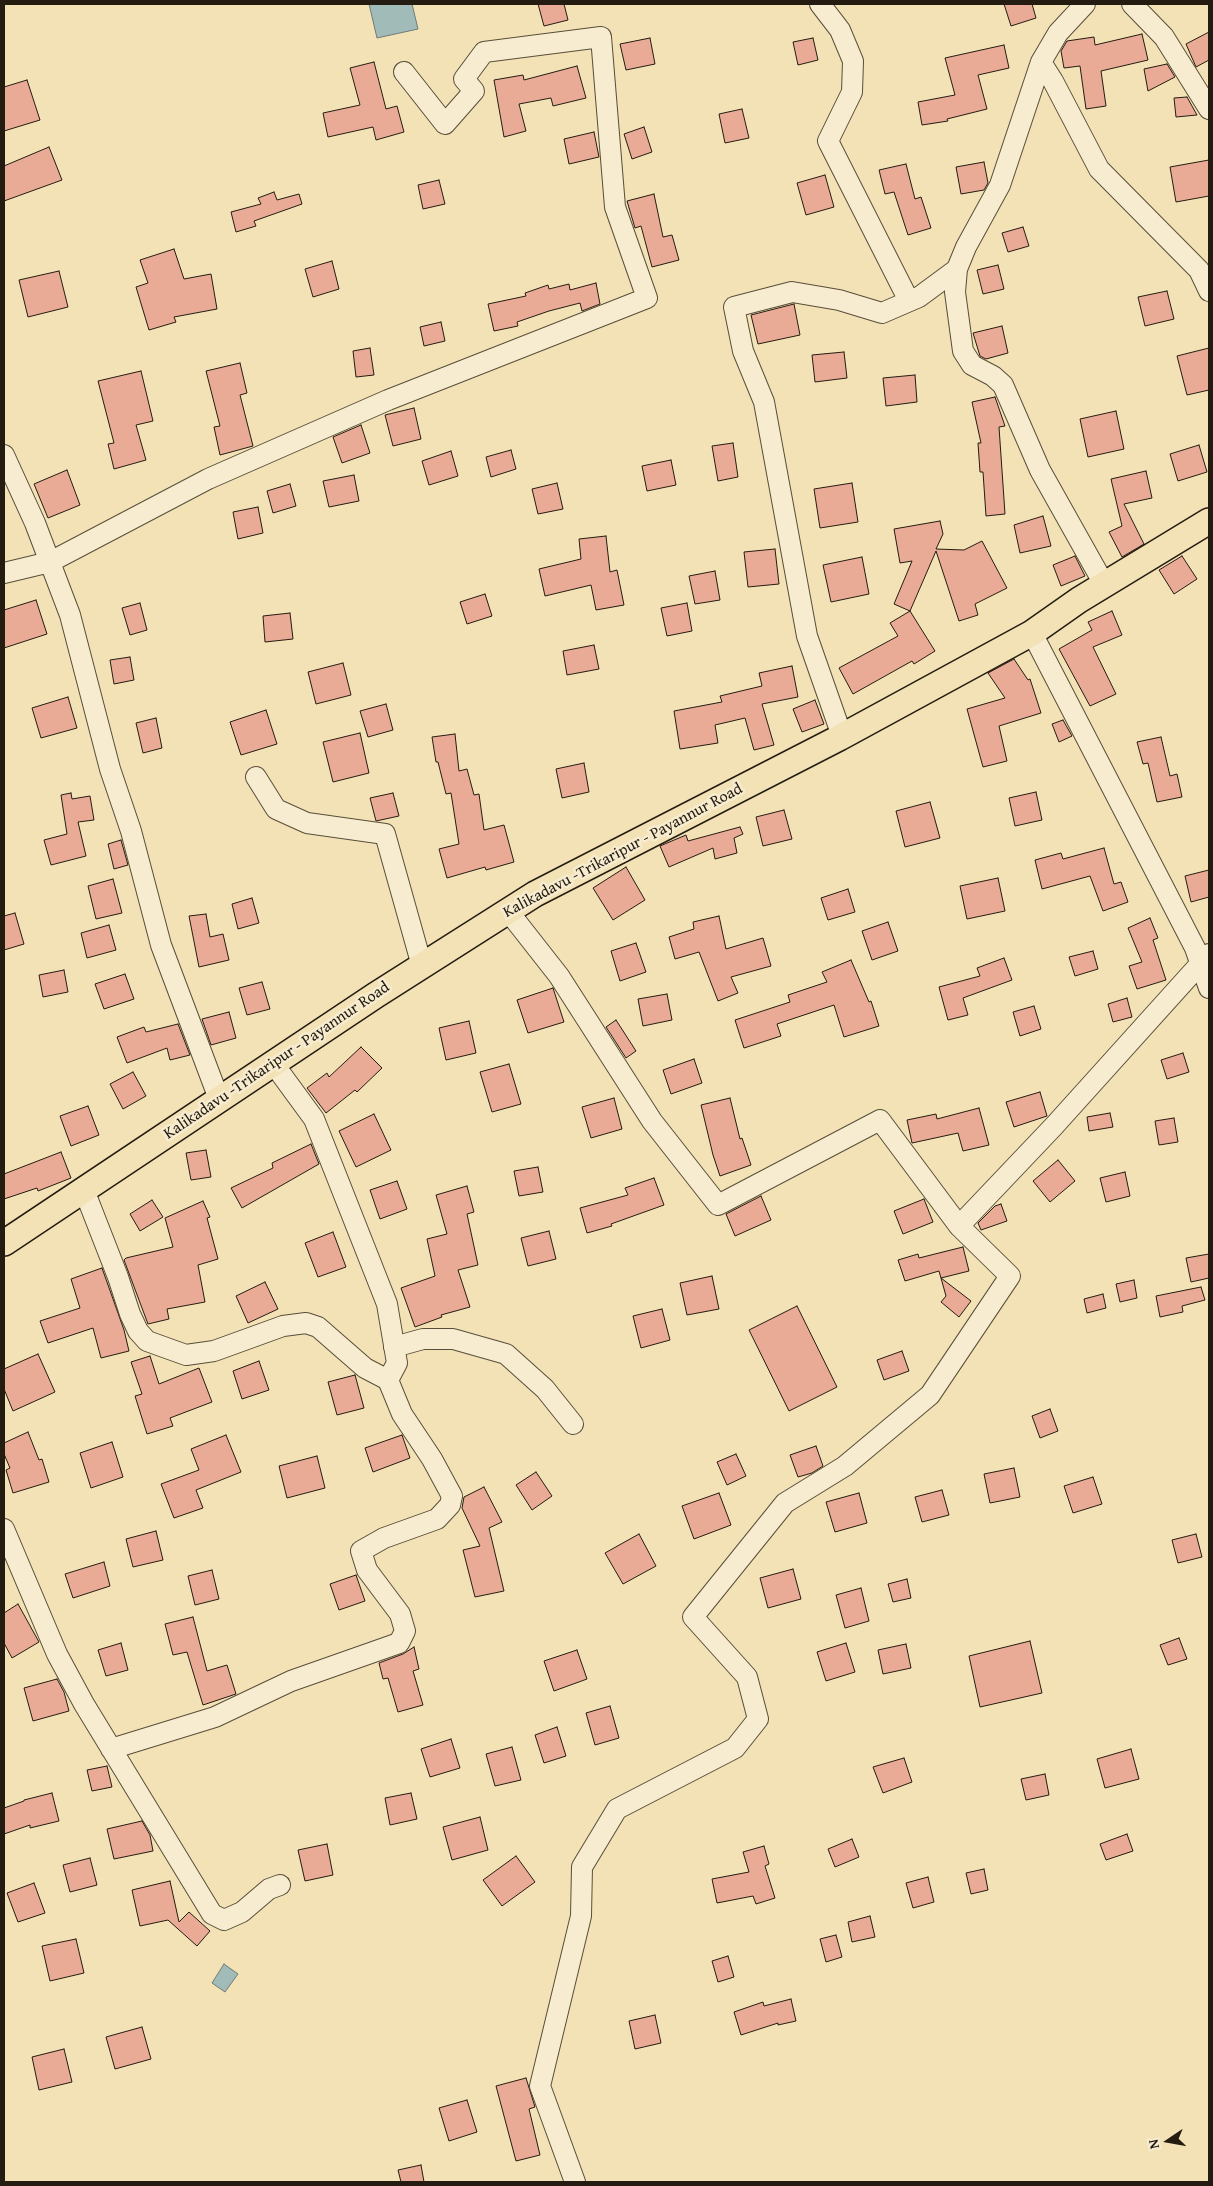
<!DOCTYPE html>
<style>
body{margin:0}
#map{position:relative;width:1213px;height:2186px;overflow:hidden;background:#f3e2b5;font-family:"Gentium Book Plus",serif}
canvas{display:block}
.frame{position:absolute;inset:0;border:5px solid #241c11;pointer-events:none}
.north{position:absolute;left:1143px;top:2116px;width:50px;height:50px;-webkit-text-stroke:4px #f7eccf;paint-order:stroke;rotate:258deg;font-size:14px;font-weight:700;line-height:20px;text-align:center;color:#241c11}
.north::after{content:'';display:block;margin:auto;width:18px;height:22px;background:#241c11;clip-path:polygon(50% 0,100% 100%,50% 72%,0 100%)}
</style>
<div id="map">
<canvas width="1213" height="2186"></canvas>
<div class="frame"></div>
<div class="north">N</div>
</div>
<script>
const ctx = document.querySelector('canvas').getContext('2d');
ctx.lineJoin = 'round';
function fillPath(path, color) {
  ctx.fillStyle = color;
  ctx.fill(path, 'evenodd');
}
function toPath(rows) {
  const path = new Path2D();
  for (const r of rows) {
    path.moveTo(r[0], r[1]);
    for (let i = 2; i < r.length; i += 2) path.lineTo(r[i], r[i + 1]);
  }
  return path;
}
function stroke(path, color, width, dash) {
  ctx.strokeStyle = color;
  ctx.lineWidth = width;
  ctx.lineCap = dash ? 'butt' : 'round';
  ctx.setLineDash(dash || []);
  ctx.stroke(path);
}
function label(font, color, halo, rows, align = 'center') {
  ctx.font = font + ' "Gentium Book Plus",serif';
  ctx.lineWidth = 5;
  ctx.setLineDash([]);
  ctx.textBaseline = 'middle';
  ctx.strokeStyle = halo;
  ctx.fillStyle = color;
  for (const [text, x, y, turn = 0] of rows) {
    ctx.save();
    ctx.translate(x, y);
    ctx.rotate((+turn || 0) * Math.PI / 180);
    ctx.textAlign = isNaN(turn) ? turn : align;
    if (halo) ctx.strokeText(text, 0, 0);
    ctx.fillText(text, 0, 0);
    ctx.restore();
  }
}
const water = toPath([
 [369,4,412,4,418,29,377,38,369,4],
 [224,1964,238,1974,225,1992,212,1983,224,1964]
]);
const building = toPath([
 [538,4,564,4,568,20,544,26,538,4],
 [1004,4,1032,4,1036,18,1011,26,1004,4],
 [1209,32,1209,60,1196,67,1186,44,1209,32],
 [1142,34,1148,60,1101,71,1106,106,1086,109,1080,66,1064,68,1061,51,1067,41,1094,37,1095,45,1142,34],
 [650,38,655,64,626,70,620,44,650,38],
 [813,38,818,60,798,65,793,42,813,38],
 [1004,45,1009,68,978,75,987,109,947,119,948,121,922,125,918,102,955,95,945,58,1004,45],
 [374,62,386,109,397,106,404,132,376,140,373,127,328,137,323,113,360,105,350,68,374,62],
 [1167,64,1175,77,1148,91,1144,69,1167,64],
 [577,66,586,98,553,106,551,98,519,104,526,131,504,137,494,80,523,75,524,80,577,66],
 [27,80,40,120,4,131,4,87,27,80],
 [1187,97,1197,115,1176,117,1174,98,1187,97],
 [742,109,749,138,725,143,719,114,742,109],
 [644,127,652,152,632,159,624,134,644,127],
 [594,132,599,157,569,164,564,139,594,132],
 [49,147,62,180,4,201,4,166,49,147],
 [1209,160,1209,196,1176,202,1170,167,1209,160],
 [984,162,988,183,984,190,961,194,956,167,984,162],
 [906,164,915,199,921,197,931,228,908,235,894,192,885,194,879,170,906,164],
 [825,175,834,207,806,215,797,183,825,175],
 [439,180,445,204,423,209,418,185,439,180],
 [274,192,277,200,299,194,302,204,254,221,256,226,236,232,231,212,261,204,258,198,274,192],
 [654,194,663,237,672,235,679,260,652,267,641,226,635,228,627,201,654,194],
 [1023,227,1029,246,1008,252,1002,233,1023,227],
 [174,249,184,279,211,274,217,309,174,317,176,322,149,330,136,287,148,283,140,260,174,249],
 [332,261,339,289,313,297,305,269,332,261],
 [998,265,1004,289,983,294,977,270,998,265],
 [59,271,68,307,28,317,19,280,59,271],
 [596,283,600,304,582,311,580,303,549,311,517,322,518,326,494,331,488,304,526,296,525,293,548,285,549,289,569,284,570,290,596,283],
 [1167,291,1174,319,1145,326,1138,297,1167,291],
 [794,304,800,335,758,344,751,315,794,304],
 [441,322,445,341,424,346,420,327,441,322],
 [1002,326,1008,353,986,359,980,356,973,333,1002,326],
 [370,348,374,375,356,377,353,351,370,348],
 [1209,348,1209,390,1187,395,1177,356,1209,348],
 [844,352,847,378,815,382,812,355,844,352],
 [240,363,247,393,240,395,253,446,220,455,214,427,220,426,206,371,240,363],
 [141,371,153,421,136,425,146,460,114,469,108,444,114,443,98,381,141,371],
 [915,375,917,402,886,406,883,378,915,375],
 [995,397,1005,426,999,427,1005,514,986,516,983,472,980,472,978,443,981,443,972,402,995,397],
 [414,408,421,439,393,446,385,415,414,408],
 [1116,411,1124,449,1088,457,1080,419,1116,411],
 [361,425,370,453,342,463,333,437,361,425],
 [733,443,738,477,718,481,712,446,733,443],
 [1199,445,1207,472,1178,481,1170,454,1199,445],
 [511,450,516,469,491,477,486,457,511,450],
 [451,451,458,476,429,485,422,461,451,451],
 [671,460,676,485,647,491,642,466,671,460],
 [67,470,80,505,48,518,34,484,67,470],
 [1146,471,1152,498,1124,504,1144,544,1122,557,1109,532,1122,526,1111,479,1146,471],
 [354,475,359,501,329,507,323,481,354,475],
 [557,483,563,509,538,514,532,489,557,483],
 [852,483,858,522,820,528,814,489,852,483],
 [290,484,296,506,273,513,267,491,290,484],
 [258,507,263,533,238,539,233,512,258,507],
 [1043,516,1051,546,1020,553,1014,525,1043,516],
 [940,521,943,534,936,549,964,550,982,541,1007,588,975,604,978,615,959,621,936,551,910,611,894,604,912,561,900,563,894,529,940,521],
 [606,536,610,572,617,570,624,605,596,610,591,585,545,596,539,569,581,559,579,539,606,536],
 [775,549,779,584,748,587,744,552,775,549],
 [1075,556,1085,576,1061,586,1053,565,1075,556],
 [1182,556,1197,579,1174,594,1159,570,1182,556],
 [862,557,869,594,831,602,823,565,862,557],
 [715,571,720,600,695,604,689,576,715,571],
 [485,594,492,616,467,624,460,602,485,594],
 [36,600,47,634,4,648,4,610,36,600],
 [140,603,147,630,130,635,122,608,140,603],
 [687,603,692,631,667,636,661,608,687,603],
 [910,611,935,651,914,664,912,661,853,694,839,668,898,636,890,623,910,611],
 [1112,611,1122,635,1093,647,1116,694,1090,706,1059,649,1092,630,1088,622,1112,611],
 [290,613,293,639,265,642,263,616,290,613],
 [594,645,599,669,567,675,563,651,594,645],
 [130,657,134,680,114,684,110,660,130,657],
 [1014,659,1028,680,1030,679,1041,713,999,726,1007,761,983,767,967,709,1005,698,988,673,1014,659],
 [343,663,351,695,316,704,308,672,343,663],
 [792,666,798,697,762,704,774,745,754,750,745,718,715,725,718,743,680,749,674,711,722,702,720,696,762,686,759,673,792,666],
 [68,697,77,728,41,738,32,708,68,697],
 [815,700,824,724,802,732,793,709,815,700],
 [386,704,393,730,368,737,360,711,386,704],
 [266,710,277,744,241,755,230,722,266,710],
 [156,718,162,748,143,753,136,723,156,718],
 [1063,720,1072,736,1059,742,1052,724,1063,720],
 [360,733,369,773,333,782,323,742,360,733],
 [455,734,459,771,467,769,474,795,479,794,484,830,504,825,514,862,486,870,485,867,447,878,439,849,459,844,451,793,446,794,438,762,436,762,432,737,455,734],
 [1161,737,1170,776,1177,774,1182,797,1157,802,1148,763,1143,764,1137,742,1161,737],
 [584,763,589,792,562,798,556,769,584,763],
 [1036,792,1042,820,1015,826,1009,798,1036,792],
 [71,793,72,799,90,796,94,820,78,822,86,856,51,865,44,840,67,834,61,795,71,793],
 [393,793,399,816,376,821,370,798,393,793],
 [930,802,940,838,905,847,896,811,930,802],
 [784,810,792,839,763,846,756,817,784,810],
 [740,827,743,834,734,838,737,853,715,859,713,848,669,867,660,846,686,835,688,841,740,827],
 [121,840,128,865,114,869,108,844,121,840],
 [1104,848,1114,884,1121,882,1128,902,1103,911,1090,876,1042,889,1035,860,1061,853,1063,859,1104,848],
 [626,867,645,900,613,920,593,888,626,867],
 [1209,870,1209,897,1191,902,1185,876,1209,870],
 [998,878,1005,911,967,919,960,886,998,878],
 [113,879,122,913,96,919,88,886,113,879],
 [848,889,855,912,828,920,821,898,848,889],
 [252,898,259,923,238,929,232,904,252,898],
 [15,913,24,944,4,950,4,916,15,913],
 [206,914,210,937,223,934,229,960,199,967,189,916,206,914],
 [719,916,726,949,763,938,771,966,731,977,738,993,718,1001,699,952,675,959,669,937,694,929,693,922,719,916],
 [1150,918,1158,938,1153,940,1166,980,1137,989,1129,966,1142,962,1128,928,1150,918],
 [888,922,898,951,872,960,862,931,888,922],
 [109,925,116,950,87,958,81,933,109,925],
 [636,943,646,972,620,981,611,951,636,943],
 [1093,951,1098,969,1075,976,1069,957,1093,951],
 [1004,958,1012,980,963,998,968,1015,948,1020,939,987,980,976,977,968,1004,958],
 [851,960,869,1002,871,1001,879,1026,844,1037,834,1005,777,1024,781,1036,744,1048,735,1020,790,1002,788,995,827,982,822,972,851,960],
 [64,970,68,992,43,997,39,975,64,970],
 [125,974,134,999,104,1009,95,984,125,974],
 [262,982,270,1009,247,1015,239,988,262,982],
 [553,988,564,1022,528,1033,517,1000,553,988],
 [667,994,672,1020,643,1026,638,999,667,994],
 [1127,998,1132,1017,1113,1022,1108,1004,1127,998],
 [1034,1006,1041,1029,1020,1036,1013,1012,1034,1006],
 [229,1012,236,1038,211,1045,202,1019,229,1012],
 [616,1020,636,1051,626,1058,606,1027,616,1020],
 [469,1021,476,1053,446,1060,439,1028,469,1021],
 [178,1024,190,1055,170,1060,167,1048,127,1063,117,1037,144,1027,146,1032,178,1024],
 [361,1047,382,1068,357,1092,355,1090,326,1113,307,1088,327,1073,329,1077,361,1047],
 [1183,1053,1189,1072,1167,1079,1161,1060,1183,1053],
 [694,1059,702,1083,671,1094,663,1070,694,1059],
 [509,1064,521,1104,492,1112,480,1072,509,1064],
 [133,1072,146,1096,123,1109,110,1084,133,1072],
 [1040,1092,1047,1116,1014,1127,1006,1102,1040,1092],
 [614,1098,622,1129,591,1138,582,1107,614,1098],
 [730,1098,740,1139,742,1138,751,1165,720,1176,713,1155,701,1105,730,1098],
 [88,1106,99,1135,71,1146,60,1116,88,1106],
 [979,1108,989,1145,963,1151,958,1133,912,1143,907,1120,936,1114,937,1119,979,1108],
 [1110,1113,1113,1127,1089,1131,1087,1117,1110,1113],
 [374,1114,391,1150,356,1167,339,1131,374,1114],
 [1174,1118,1178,1142,1159,1145,1155,1121,1174,1118],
 [311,1144,319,1164,242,1208,231,1188,273,1168,272,1163,311,1144],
 [206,1150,211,1177,191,1180,186,1153,206,1150],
 [61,1152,71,1178,38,1191,37,1188,4,1199,4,1174,61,1152],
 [1058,1160,1075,1181,1050,1202,1033,1181,1058,1160],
 [538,1167,543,1192,519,1196,514,1171,538,1167],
 [1125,1172,1130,1196,1106,1202,1100,1178,1125,1172],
 [654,1178,664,1205,611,1224,612,1226,587,1233,580,1208,628,1195,625,1188,654,1178],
 [397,1181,407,1209,380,1219,370,1190,397,1181],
 [467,1186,474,1212,467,1214,478,1265,458,1270,470,1307,441,1315,442,1317,415,1327,401,1288,435,1276,427,1239,447,1234,436,1195,467,1186],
 [761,1196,771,1220,735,1236,726,1214,761,1196],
 [924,1199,933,1222,903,1234,894,1211,924,1199],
 [152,1200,163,1217,140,1231,130,1214,152,1200],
 [203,1201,210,1217,207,1218,218,1259,198,1265,205,1302,167,1309,169,1319,148,1324,124,1260,126,1258,173,1247,165,1218,203,1201],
 [1001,1204,1007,1221,981,1230,978,1223,995,1206,1001,1204],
 [549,1231,556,1259,528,1266,521,1238,549,1231],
 [333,1232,346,1267,318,1277,305,1243,333,1232],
 [963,1247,969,1271,941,1278,971,1301,959,1317,941,1302,946,1296,939,1271,905,1281,898,1260,918,1254,919,1258,963,1247],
 [1209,1254,1209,1278,1191,1282,1186,1258,1209,1254],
 [102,1268,124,1330,129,1351,101,1358,93,1328,48,1343,40,1321,80,1308,71,1279,102,1268],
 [712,1276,719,1309,687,1315,680,1283,712,1276],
 [1134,1280,1137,1298,1120,1302,1116,1284,1134,1280],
 [265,1282,278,1309,248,1323,236,1296,265,1282],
 [1201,1287,1205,1300,1182,1306,1183,1312,1160,1317,1156,1296,1201,1287],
 [1103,1294,1106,1308,1087,1313,1084,1299,1103,1294],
 [797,1306,837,1387,789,1411,749,1330,797,1306],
 [662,1309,670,1340,641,1348,633,1316,662,1309],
 [902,1351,909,1371,884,1380,877,1360,902,1351],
 [38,1354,55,1392,13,1411,4,1389,4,1369,38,1354],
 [150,1356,159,1384,199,1368,212,1402,170,1418,173,1426,147,1434,135,1396,142,1394,131,1362,150,1356],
 [259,1361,269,1390,242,1399,233,1371,259,1361],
 [355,1375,364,1408,337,1415,328,1382,355,1375],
 [1050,1409,1058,1431,1040,1438,1032,1416,1050,1409],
 [28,1432,39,1460,42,1459,49,1482,13,1493,6,1470,10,1468,4,1454,4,1443,28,1432],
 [226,1435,241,1472,196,1490,203,1508,174,1518,161,1484,199,1470,191,1449,226,1435],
 [402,1435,410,1458,373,1472,365,1448,402,1435],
 [112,1442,123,1477,91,1488,80,1453,112,1442],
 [816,1446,823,1466,812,1473,798,1477,790,1455,816,1446],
 [736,1454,746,1476,727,1485,717,1462,736,1454],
 [317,1456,325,1488,287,1498,279,1466,317,1456],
 [1014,1468,1020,1497,990,1503,984,1474,1014,1468],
 [536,1472,552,1496,532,1510,516,1485,536,1472],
 [1093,1477,1102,1504,1073,1513,1064,1486,1093,1477],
 [484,1487,502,1522,489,1528,504,1591,475,1597,463,1550,480,1546,462,1508,464,1497,484,1487],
 [942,1490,949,1515,922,1522,915,1497,942,1490],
 [719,1493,731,1525,694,1539,682,1506,719,1493],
 [859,1493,867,1523,835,1532,826,1502,859,1493],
 [156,1531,163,1560,133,1567,126,1539,156,1531],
 [639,1534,656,1566,623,1584,605,1553,639,1534],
 [1196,1534,1202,1557,1178,1563,1172,1540,1196,1534],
 [104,1562,110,1586,73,1598,65,1574,104,1562],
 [793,1569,801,1599,768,1608,760,1578,793,1569],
 [212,1570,219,1599,195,1605,188,1576,212,1570],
 [356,1575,365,1601,339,1610,330,1584,356,1575],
 [907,1579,911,1598,893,1602,888,1584,907,1579],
 [861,1588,869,1621,845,1628,836,1595,861,1588],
 [18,1604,39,1642,12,1658,4,1643,4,1613,18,1604],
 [193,1617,207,1671,227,1665,236,1694,203,1705,187,1652,173,1655,165,1624,193,1617],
 [1179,1638,1187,1659,1168,1665,1160,1645,1179,1638],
 [1030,1641,1042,1693,980,1707,969,1656,1030,1641],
 [121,1643,128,1670,106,1676,98,1650,121,1643],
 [846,1643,855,1672,826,1681,817,1652,846,1643],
 [906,1644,911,1668,883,1674,878,1650,906,1644],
 [414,1647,419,1669,413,1671,423,1705,398,1712,388,1678,383,1679,379,1663,403,1654,414,1647],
 [577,1650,587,1679,554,1691,544,1661,577,1650],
 [57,1679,64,1692,69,1711,33,1721,24,1688,57,1679],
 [610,1706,619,1738,595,1745,586,1713,610,1706],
 [557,1727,566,1756,544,1763,535,1735,557,1727],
 [451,1739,460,1768,430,1777,421,1749,451,1739],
 [512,1747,521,1780,495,1786,486,1754,512,1747],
 [1131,1749,1139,1779,1105,1788,1097,1759,1131,1749],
 [904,1758,912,1782,883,1793,873,1767,904,1758],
 [107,1766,112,1787,92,1791,87,1770,107,1766],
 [1045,1774,1049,1795,1026,1800,1021,1779,1045,1774],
 [52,1793,59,1821,30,1828,30,1825,4,1834,4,1808,24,1801,24,1800,52,1793],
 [411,1793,417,1819,390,1825,385,1798,411,1793],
 [480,1817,488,1850,452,1860,443,1827,480,1817],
 [142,1821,150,1835,153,1851,114,1859,107,1829,142,1821],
 [1127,1834,1133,1851,1106,1860,1100,1844,1127,1834],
 [852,1839,859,1857,835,1867,828,1849,852,1839],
 [327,1844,333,1875,305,1881,298,1850,327,1844],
 [764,1846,769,1864,765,1866,775,1898,756,1904,753,1896,717,1903,712,1879,749,1872,743,1852,764,1846],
 [516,1856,535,1882,502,1906,483,1880,516,1856],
 [90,1858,97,1885,70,1892,63,1865,90,1858],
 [984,1869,988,1890,971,1894,966,1873,984,1869],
 [928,1877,934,1902,913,1908,906,1883,928,1877],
 [170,1881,179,1922,189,1912,210,1931,197,1946,168,1920,140,1926,132,1890,170,1881],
 [34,1883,45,1913,18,1922,7,1893,34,1883],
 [870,1916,875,1937,852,1942,848,1922,870,1916],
 [836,1935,842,1957,826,1962,820,1939,836,1935],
 [76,1939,84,1973,50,1981,42,1946,76,1939],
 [728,1956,734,1977,718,1982,712,1961,728,1956],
 [791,1999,796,2021,778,2025,778,2023,741,2035,734,2012,763,2002,764,2006,791,1999],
 [655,2015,661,2043,635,2049,629,2021,655,2015],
 [142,2027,151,2059,115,2069,106,2037,142,2027],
 [64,2049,72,2082,39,2090,32,2057,64,2049],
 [526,2078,535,2107,529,2109,540,2155,516,2161,496,2086,526,2078],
 [467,2100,477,2132,449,2141,439,2108,467,2100],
 [421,2165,424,2182,401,2182,398,2170,421,2165]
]);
const minor = toPath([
 [820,4,840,30,853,61,852,92,828,141,909,301],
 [1085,4,1058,33,1041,62,1000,185,966,247,957,269,955,292,963,351,972,365,993,376,1003,385,1040,470,1104,584],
 [1132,4,1164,37,1209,109],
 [1041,62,1053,81,1099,169,1199,270,1209,291],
 [4,455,35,523,70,615,110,769,131,831,161,945,219,1099],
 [4,573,50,562,208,479,388,400,647,298,615,207,601,37,484,52,464,79,474,91,445,124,404,72],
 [1032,633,1195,948,1209,988],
 [842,736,807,636,764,402,743,351,734,307,792,292,839,300,882,313,919,297,957,269],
 [256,777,276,809,307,823,385,834,422,966],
 [508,911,559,976,652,1121,718,1205,880,1120,959,1226],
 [273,1063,314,1119,387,1304,397,1363,388,1380],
 [84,1190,118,1277,130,1314,138,1331,147,1341,186,1355,214,1351,283,1326,306,1323,318,1327,365,1368,388,1380,402,1414,432,1459,452,1496,450,1505,437,1519,384,1538,361,1551,367,1570,400,1614,405,1631,399,1643,291,1681,215,1717,111,1749],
 [394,1347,423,1339,453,1339,506,1354,545,1389,573,1424],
 [4,1529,57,1654,84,1704,212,1914,224,1920,242,1912,269,1889,280,1885],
 [575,2182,540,2086,581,1916,582,1867,617,1809,735,1748,758,1719,747,1677,693,1617,785,1503,845,1466,930,1395,1010,1276,959,1226,1054,1126,1209,954]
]);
const major = toPath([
 [4,1243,376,995,535,894,839,738,1032,633,1079,600,1209,521]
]);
const streetNames = [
 ["Kalikadavu -Trikaripur - Payannur Road",623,851,-28],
 ["Kalikadavu -Trikaripur - Payannur Road",277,1061,-34]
];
fillPath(water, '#a1bbb9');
stroke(water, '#6f7b76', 1);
fillPath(building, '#e9aa96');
stroke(building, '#241c11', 1);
stroke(minor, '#584e3a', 22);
stroke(major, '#241c11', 28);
stroke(minor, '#f7eccf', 20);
stroke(major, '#f3e2b5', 25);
label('16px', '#241c11', '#f7eccf', streetNames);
</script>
